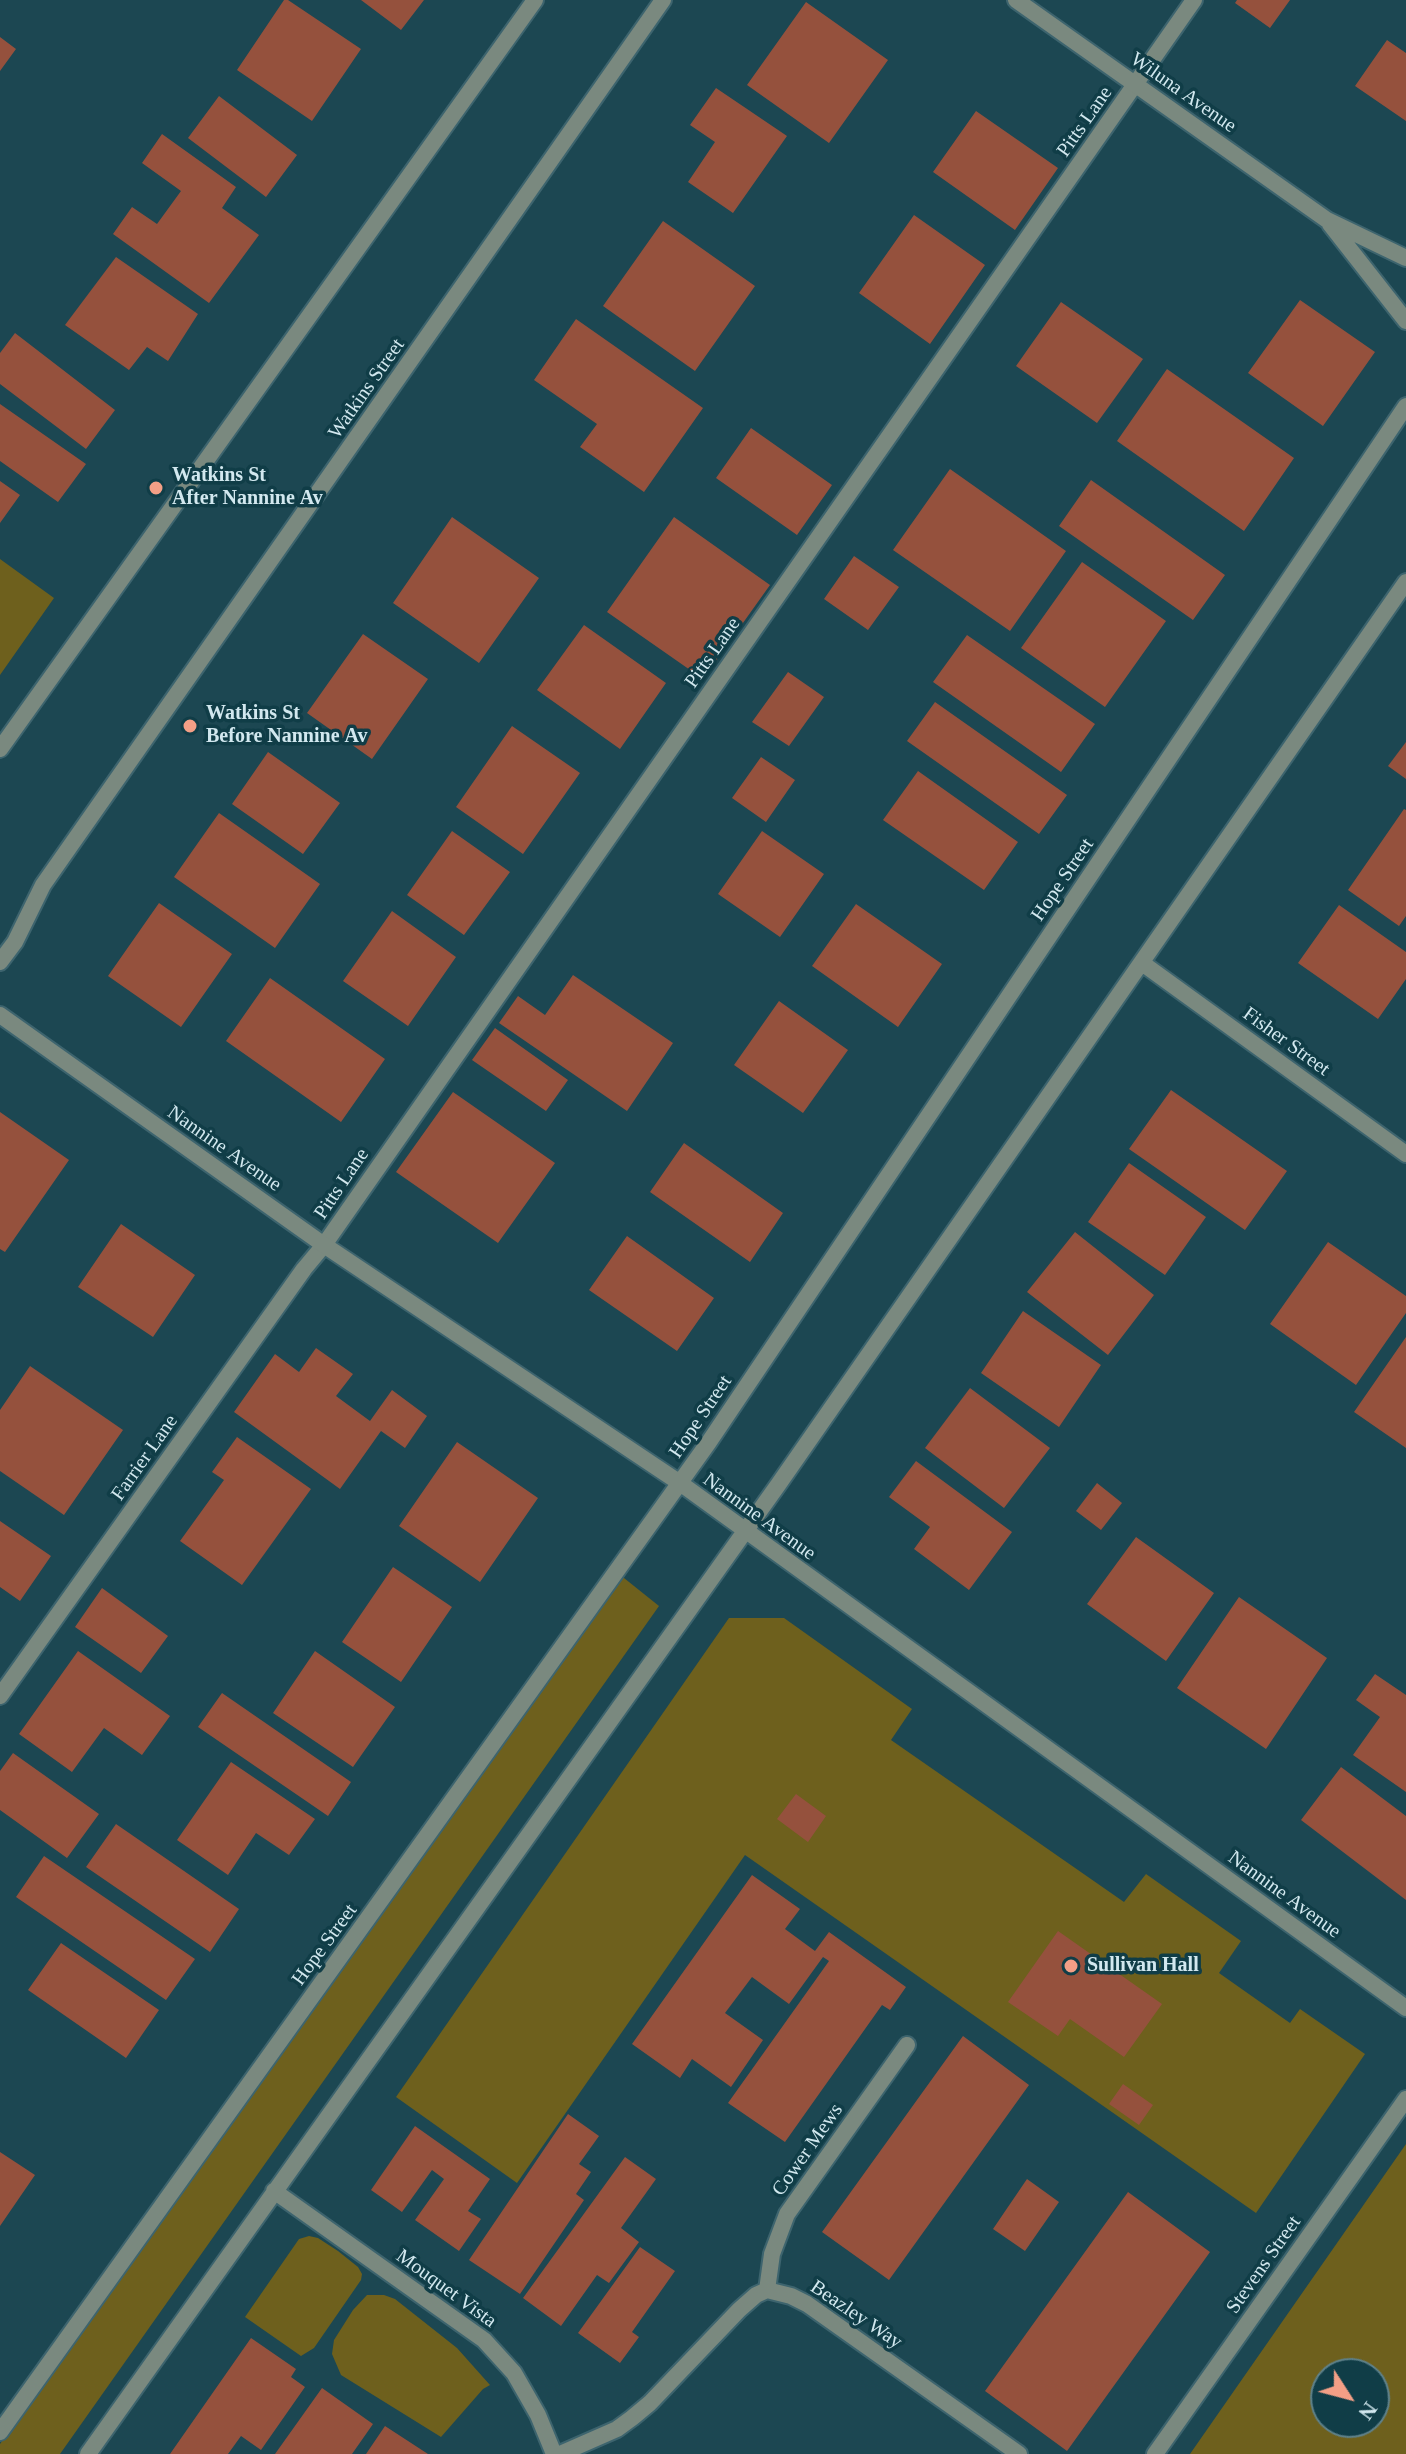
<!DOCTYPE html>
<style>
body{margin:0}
#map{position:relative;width:1406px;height:2454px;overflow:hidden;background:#1c4752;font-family:Georgia,serif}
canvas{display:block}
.north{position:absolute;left:1310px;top:2358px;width:80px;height:80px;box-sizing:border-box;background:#103d47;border:2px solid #5e818a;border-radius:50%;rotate:126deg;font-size:22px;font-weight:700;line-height:32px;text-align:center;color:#d2e8ef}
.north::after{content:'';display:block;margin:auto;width:28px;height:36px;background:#f39f86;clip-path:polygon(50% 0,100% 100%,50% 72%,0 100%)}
</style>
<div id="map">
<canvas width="1406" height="2454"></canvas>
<div class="north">N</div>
</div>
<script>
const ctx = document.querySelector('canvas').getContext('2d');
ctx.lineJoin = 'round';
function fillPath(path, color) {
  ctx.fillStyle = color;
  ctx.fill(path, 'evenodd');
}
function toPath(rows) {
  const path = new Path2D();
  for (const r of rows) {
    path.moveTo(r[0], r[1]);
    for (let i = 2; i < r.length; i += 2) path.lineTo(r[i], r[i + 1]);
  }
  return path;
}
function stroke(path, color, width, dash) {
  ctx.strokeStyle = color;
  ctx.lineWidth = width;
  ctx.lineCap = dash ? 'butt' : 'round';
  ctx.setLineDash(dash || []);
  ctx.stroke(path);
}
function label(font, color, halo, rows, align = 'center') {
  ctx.font = font + ' Georgia,serif';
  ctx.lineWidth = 7;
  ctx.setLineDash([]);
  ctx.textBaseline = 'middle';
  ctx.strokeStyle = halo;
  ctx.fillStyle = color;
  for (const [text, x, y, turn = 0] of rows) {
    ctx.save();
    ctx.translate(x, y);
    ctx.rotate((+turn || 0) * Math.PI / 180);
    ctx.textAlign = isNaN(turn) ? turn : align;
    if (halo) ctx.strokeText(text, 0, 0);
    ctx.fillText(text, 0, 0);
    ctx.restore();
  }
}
const green = toPath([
 [0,559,54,598,0,675],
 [614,1577,624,1578,659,1606,60,2454,0,2454,0,2444,41,2385],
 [729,1618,784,1618,912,1709,891,1740,1124,1902,1146,1874,1241,1941,1219,1973,1290,2023,1300,2009,1365,2054,1256,2213,745,1855,517,2183,396,2097],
 [1406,2144,1406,2454,1190,2454],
 [1326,2374,1374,2374,1374,2422,1326,2422],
 [309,2236,318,2238,338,2251,358,2267,362,2274,361,2280,314,2348,301,2356,245,2317,299,2239],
 [367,2295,384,2295,395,2299,457,2348,490,2385,483,2389,441,2437,341,2375,332,2354,334,2340,353,2310]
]);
const building = toPath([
 [284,0,288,0,361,49,312,121,237,70],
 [361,0,424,0,401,30],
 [1237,0,1290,0,1270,28,1235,3],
 [806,2,888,60,829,143,747,85],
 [0,37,16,49,0,71],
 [1387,40,1406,53,1406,121,1355,86],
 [716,88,787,136,733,213,688,182,715,142,690,125],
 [219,96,297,155,266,197,188,138],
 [976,111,1058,168,1015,230,933,172],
 [162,134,236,187,222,208,259,235,209,303,113,234,132,207,157,224,181,191,142,163],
 [914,215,985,265,930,344,859,293],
 [663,221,755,286,695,371,603,306],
 [116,257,198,314,168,361,147,347,129,370,65,325],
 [1300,300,1375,352,1323,426,1248,373],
 [1061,302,1143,359,1097,423,1016,366],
 [576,319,703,408,644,492,580,447,597,424,534,380],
 [15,333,115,410,86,449,0,384,0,353],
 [1167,369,1294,458,1244,531,1117,441],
 [0,404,86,464,58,502,0,461],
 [751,428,832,485,797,535,716,478],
 [950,469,1066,551,1010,631,893,550],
 [1091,480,1225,575,1193,620,1059,526],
 [0,481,20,495,0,523],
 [452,517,539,578,479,663,393,603],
 [674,517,770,585,703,679,607,612],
 [854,556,899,587,868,630,824,599],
 [1082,562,1166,621,1105,707,1021,648],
 [584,625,666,683,620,749,537,690],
 [363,634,428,679,372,759,307,713],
 [967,635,1095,724,1061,772,933,682],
 [788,672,824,697,789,746,752,722],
 [935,702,1067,795,1039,834,907,741],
 [512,726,580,773,523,854,456,807],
 [1406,742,1406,779,1388,766],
 [268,752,340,803,303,854,232,804],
 [761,757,795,780,766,822,732,798],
 [918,771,1018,842,984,890,883,820],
 [1404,809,1406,810,1406,916,1399,926,1348,890],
 [219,813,320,884,275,948,174,877],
 [452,831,510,872,464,935,407,895],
 [762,831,824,874,780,937,718,894],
 [159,903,232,954,181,1027,108,976],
 [856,904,942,964,898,1027,812,966],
 [1339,905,1406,952,1406,979,1378,1019,1298,963],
 [392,911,456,957,408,1026,343,981],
 [573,975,673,1043,627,1111,499,1023,518,996,545,1015],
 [270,978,385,1059,341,1122,226,1041],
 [779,1001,848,1050,803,1113,734,1065],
 [495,1028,568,1080,546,1111,472,1060],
 [1171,1090,1287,1171,1245,1230,1129,1149],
 [453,1092,555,1163,498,1243,396,1172],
 [0,1112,69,1160,5,1252,0,1249],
 [684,1143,783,1213,750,1262,650,1192],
 [1129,1163,1206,1217,1165,1275,1088,1222],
 [121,1224,195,1275,153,1337,78,1287],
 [1075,1232,1154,1295,1108,1355,1027,1292],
 [627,1236,714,1298,677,1351,589,1290],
 [1328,1242,1406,1296,1406,1313,1356,1385,1270,1324],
 [1023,1311,1101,1365,1059,1427,981,1373],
 [1406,1337,1406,1448,1354,1412],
 [316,1348,353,1374,336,1396,370,1421,392,1390,427,1416,405,1448,381,1431,340,1489,234,1412,275,1354,299,1372],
 [30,1366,123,1430,64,1515,0,1471,0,1410],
 [970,1388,1050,1448,1004,1508,925,1448],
 [237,1437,311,1489,242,1585,180,1541,224,1480,212,1472],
 [457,1442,538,1498,480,1582,399,1526],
 [916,1461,1012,1532,969,1590,914,1549,930,1527,889,1497],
 [1097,1483,1122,1503,1101,1530,1076,1511],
 [0,1521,51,1556,20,1601,0,1587],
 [1136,1537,1214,1593,1166,1661,1087,1604],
 [393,1567,452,1607,401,1682,342,1642],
 [102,1588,168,1636,141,1673,75,1627],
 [1239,1597,1327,1658,1266,1749,1177,1688],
 [78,1651,170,1716,142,1755,104,1728,72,1772,19,1734],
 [315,1651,395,1707,353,1767,273,1713],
 [1375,1674,1406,1695,1406,1792,1353,1755,1380,1717,1356,1700],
 [222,1693,351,1782,328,1816,198,1727],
 [13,1753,99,1814,67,1858,0,1810,0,1771],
 [231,1762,315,1819,289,1855,256,1833,228,1875,177,1840],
 [1341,1767,1406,1816,1406,1900,1301,1820],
 [796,1794,826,1816,808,1842,777,1819],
 [116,1824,239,1909,210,1952,86,1867],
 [44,1856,195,1959,166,2000,16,1897],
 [752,1875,800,1909,785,1929,815,1951,829,1932,906,1987,890,2010,882,2005,785,2142,728,2103,829,1961,823,1957,789,2004,752,1977,725,2013,763,2040,731,2087,692,2059,680,2078,632,2044],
 [1058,1931,1162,2004,1124,2057,1070,2019,1058,2036,1008,2002],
 [61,1943,159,2010,126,2058,28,1990],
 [963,2036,1029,2085,889,2280,822,2232],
 [1123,2084,1153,2105,1139,2125,1109,2104],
 [568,2114,599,2136,579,2164,591,2172,576,2194,584,2200,520,2294,469,2260],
 [415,2126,490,2179,468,2211,481,2219,459,2251,415,2220,444,2179,432,2170,402,2212,371,2190],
 [0,2152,35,2175,0,2226],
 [625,2157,656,2179,621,2228,639,2242,609,2283,597,2275,561,2326,523,2298],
 [1027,2179,1059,2202,1025,2251,993,2229],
 [1128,2192,1210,2252,1067,2451,985,2391],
 [640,2247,675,2271,632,2332,639,2337,620,2363,578,2333],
 [251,2338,296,2369,291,2377,305,2387,261,2450,241,2436,228,2454,170,2454],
 [322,2388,373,2424,352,2454,275,2454],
 [385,2426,428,2454,366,2454]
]);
const service = toPath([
 [0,1696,304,1269,324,1245,1194,0]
]);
const minor = toPath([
 [1016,0,1327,220,1406,258],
 [1330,224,1406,321],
 [0,749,535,0],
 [0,962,15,942,43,885,663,0],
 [1142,963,1406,1154],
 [0,1015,324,1245,680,1483,1406,2008],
 [274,2191,484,2340,514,2373,538,2415,554,2454],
 [767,2290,772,2254,787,2214,907,2045],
 [0,2432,709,1442,1406,406],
 [88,2454,778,1485,1406,582],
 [560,2454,617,2429,632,2418,650,2403,739,2310,756,2295,767,2290,791,2296,807,2304,1019,2454]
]);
const tertiary = toPath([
 [1155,2454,1406,2099]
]);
const markers = [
 [156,488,8,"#f39f86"],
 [190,726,8,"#f39f86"],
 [1071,1966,8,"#f39f86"]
];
const streetNames = [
 ["Wiluna Avenue",1183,93,35],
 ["Pitts Lane",1085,122,-55],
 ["Watkins Street",367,389,-55],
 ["Pitts Lane",713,653,-55],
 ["Hope Street",1063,880,-56],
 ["Fisher Street",1286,1042,36],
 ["Nannine Avenue",224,1149,35],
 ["Pitts Lane",342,1184,-56],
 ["Hope Street",701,1417,-56],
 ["Farrier Lane",145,1458,-55],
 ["Nannine Avenue",759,1517,36],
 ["Nannine Avenue",1284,1895,36],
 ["Hope Street",325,1945,-54],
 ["Cower Mews",808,2150,-55],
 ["Stevens Street",1264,2265,-55],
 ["Mouquet Vista",446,2289,36],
 ["Beazley Way",856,2315,34]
];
const poiNames = [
 ["Watkins St",172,476],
 ["After Nannine Av",172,499],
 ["Watkins St",206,714],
 ["Before Nannine Av",206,737],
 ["Sullivan Hall",1087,1966]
];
fillPath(green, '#6e601d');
fillPath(building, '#95513d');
stroke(service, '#3d646e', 20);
stroke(minor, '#3d646e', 20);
stroke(tertiary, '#3d646e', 20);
stroke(service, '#7a897f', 16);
stroke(minor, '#7a897f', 16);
stroke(tertiary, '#7a897f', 16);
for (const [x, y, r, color] of markers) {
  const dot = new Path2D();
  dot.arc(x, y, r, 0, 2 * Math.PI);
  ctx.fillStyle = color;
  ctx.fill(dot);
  stroke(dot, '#103d47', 3);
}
label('20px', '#d2e8ef', '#103d47', streetNames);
label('bold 20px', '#d2e8ef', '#103d47', poiNames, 'left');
</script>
